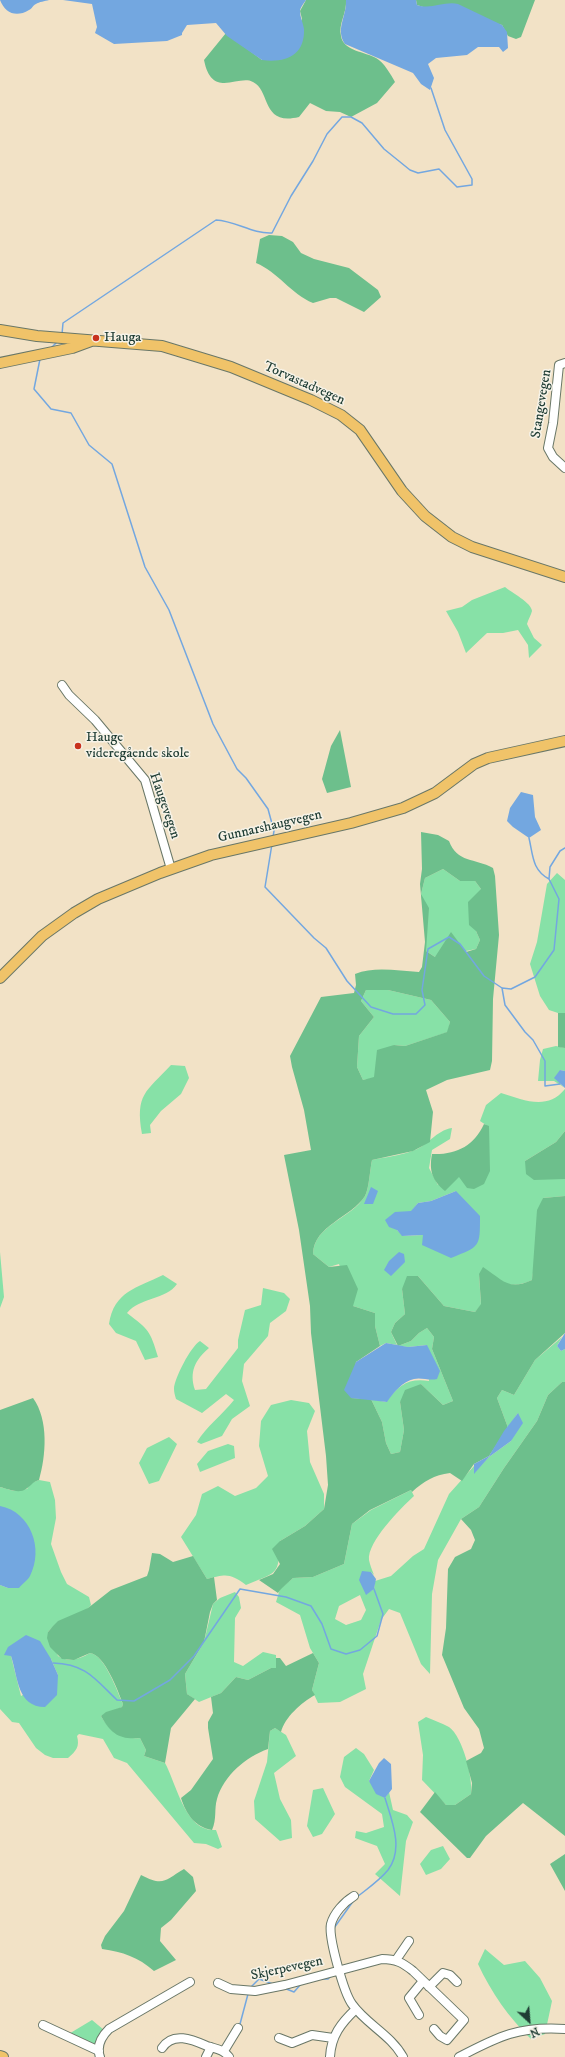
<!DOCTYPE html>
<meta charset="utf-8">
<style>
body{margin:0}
#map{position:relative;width:565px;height:2057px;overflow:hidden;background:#f2e2c6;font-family:"IM FELL DW Pica",serif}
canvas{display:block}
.north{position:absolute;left:509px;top:2001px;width:40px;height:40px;-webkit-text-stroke:3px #f7f3e8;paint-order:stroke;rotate:154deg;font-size:11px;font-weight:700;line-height:16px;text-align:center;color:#1f3d34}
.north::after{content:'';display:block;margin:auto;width:14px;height:18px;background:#1f3d34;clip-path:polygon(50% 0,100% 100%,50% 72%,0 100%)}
</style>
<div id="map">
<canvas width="565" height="2057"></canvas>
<div class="north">N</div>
</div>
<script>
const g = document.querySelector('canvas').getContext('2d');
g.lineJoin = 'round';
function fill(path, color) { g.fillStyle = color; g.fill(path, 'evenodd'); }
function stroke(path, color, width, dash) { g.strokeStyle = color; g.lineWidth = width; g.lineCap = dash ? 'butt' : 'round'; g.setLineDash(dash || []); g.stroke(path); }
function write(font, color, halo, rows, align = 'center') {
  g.font = font + ' "IM FELL DW Pica",serif'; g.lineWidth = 3; g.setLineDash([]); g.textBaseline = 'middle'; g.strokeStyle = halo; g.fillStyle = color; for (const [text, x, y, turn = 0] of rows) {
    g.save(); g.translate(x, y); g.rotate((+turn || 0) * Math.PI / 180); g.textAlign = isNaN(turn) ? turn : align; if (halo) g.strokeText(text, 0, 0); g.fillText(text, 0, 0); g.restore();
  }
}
const green = new Path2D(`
 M 505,587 C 511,592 532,603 532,611 C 531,615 528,620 527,624 L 534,638 L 542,645 L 529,658 L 528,645 L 518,630 L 503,633 L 487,633 L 466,653 L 458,632 L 446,611 L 462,607 L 472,600 Z
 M 443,869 L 460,881 L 475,881 L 481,889 L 476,931 L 480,940 L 476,949 L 435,957 L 426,951 L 426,928 L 421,894 L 425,878 Z
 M 557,873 L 565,880 L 565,1013 L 561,1014 L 549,1010 L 540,996 L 530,964 L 537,942 L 547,884 Z
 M 366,990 L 388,990 L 431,1000 L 450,1022 L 448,1032 L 405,1046 L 394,1045 L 374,1078 L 363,1080 L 357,1067 L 359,1036 L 374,1017 L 361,1001 Z
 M 556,1046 L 565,1048 L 565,1071 L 560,1070 L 560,1084 L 565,1088 L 554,1081 L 538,1081 L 540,1060 L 543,1049 Z
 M 171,1065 L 185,1066 L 189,1078 L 181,1094 L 161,1111 L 150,1125 L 151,1133 L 142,1134 C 135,1094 146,1092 171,1065 Z
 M 565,1089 L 565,1131 L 556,1142 L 525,1161 L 565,1179 L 565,1196 L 543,1198 L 532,1280 C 511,1290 500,1282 479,1274 L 481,1305 L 475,1312 L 444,1306 L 418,1276 L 402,1289 L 405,1314 L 395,1323 L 391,1332 L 397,1345 L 386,1343 L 380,1346 L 375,1326 L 375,1313 L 353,1306 L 339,1264 L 329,1267 L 313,1254 C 314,1225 351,1219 365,1196 C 369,1189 370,1169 372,1160 C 385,1157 399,1156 412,1151 C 427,1147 436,1130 452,1128 L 450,1139 L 432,1150 L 429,1168 L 438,1185 L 489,1127 L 480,1121 L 486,1105 L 501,1093 C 524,1100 547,1111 565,1089 ZM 456,1191 L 423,1235 L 403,1236 L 397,1230 L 395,1212 L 411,1212 L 418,1203 L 431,1201 Z
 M 0,1252 L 4,1297 L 0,1308 Z
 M 163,1275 L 177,1284 C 166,1300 140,1297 127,1313 C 149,1330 150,1330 158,1357 L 145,1360 L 136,1341 L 116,1333 L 109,1324 C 114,1291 137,1288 163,1275 Z
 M 263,1288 L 284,1293 L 290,1299 L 286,1311 L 270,1323 L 268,1336 L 244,1364 L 242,1381 L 250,1406 L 232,1419 L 222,1436 L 201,1444 L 197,1442 C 206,1427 222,1415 234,1400 L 226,1394 L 202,1413 L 176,1399 C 175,1396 174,1392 174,1389 C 174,1379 191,1346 200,1341 L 209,1348 C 195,1360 189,1372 195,1390 L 206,1389 L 238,1348 L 238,1340 L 245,1310 L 261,1305 Z
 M 427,1328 L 434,1337 L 432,1349 L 453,1401 L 443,1405 L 421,1384 L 400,1402 L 404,1430 L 400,1452 L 391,1454 L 386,1443 L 382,1422 L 371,1399 L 386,1402 C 399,1385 408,1378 429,1381 L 427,1345 L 408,1347 L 398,1346 L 411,1341 L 419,1333 Z
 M 562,1337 L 557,1346 L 561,1351 L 565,1349 L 565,1382 L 562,1382 L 548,1395 L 537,1421 L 504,1468 L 479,1507 L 461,1519 L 438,1560 L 432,1594 L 430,1674 L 421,1664 L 400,1613 L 389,1609 L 381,1620 L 363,1674 L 366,1689 L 340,1702 L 318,1703 L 312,1690 L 319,1663 L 310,1648 L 300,1615 L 276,1602 L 280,1589 L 293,1578 L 313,1577 L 344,1564 L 352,1524 L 371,1510 L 411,1490 L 414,1496 C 401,1508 367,1542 369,1560 C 370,1565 372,1570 374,1575 L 371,1572 L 366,1594 L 374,1589 L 375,1581 L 391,1576 L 413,1556 L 424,1549 L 449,1494 L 474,1466 L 474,1473 L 489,1457 L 511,1441 L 518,1413 L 507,1429 L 507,1425 L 497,1398 L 502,1390 L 514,1395 L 535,1360 ZM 360,1595 L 366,1610 L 361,1620 L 346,1625 L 335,1619 L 339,1606 Z
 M 291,1400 L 309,1403 L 315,1411 L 307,1431 L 310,1462 L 324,1494 L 324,1509 L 305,1526 L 280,1541 C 279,1576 277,1572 246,1585 C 230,1573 226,1574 207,1579 L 181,1537 L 196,1515 L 202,1494 L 218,1486 L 235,1496 L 256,1488 L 268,1476 L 259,1446 L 261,1421 L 271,1405 Z
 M 169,1437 L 177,1444 L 159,1481 L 149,1484 L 139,1463 L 147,1448 Z
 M 228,1444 L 234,1446 L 235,1458 L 200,1472 L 197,1464 L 208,1451 Z
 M 39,1480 L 50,1482 L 55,1500 L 56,1518 L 51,1544 L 61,1572 L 67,1584 L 89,1597 L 91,1605 C 80,1619 62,1614 48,1632 L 58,1656 C 68,1663 80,1659 90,1653 C 105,1655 117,1691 123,1704 L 122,1707 L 101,1716 C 109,1731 124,1740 140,1738 L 146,1750 L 144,1756 L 165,1763 C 175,1781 183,1820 204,1828 C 208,1830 213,1830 216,1830 L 222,1847 L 218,1849 L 206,1844 L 194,1843 L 127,1763 L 114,1758 L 103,1739 L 79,1734 L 77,1736 C 80,1747 76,1751 68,1758 L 53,1758 L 45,1755 L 36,1748 L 19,1723 L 12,1722 L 0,1709 L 0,1585 L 8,1588 L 0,1506 L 0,1487 L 14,1491 L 27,1489 L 31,1483 ZM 11,1656 L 51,1659 L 58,1675 L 21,1696 Z
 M 235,1592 L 239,1597 L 241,1608 L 235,1618 L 234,1662 L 243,1666 L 263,1652 L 276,1655 L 276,1668 L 271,1668 L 248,1680 L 236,1677 L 221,1693 L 199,1702 L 187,1694 L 185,1674 L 204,1642 L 213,1604 L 220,1598 Z
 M 426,1717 C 433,1720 442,1723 449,1727 C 463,1737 473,1778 471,1794 L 455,1805 L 446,1805 L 422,1780 L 423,1755 L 418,1722 Z
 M 275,1728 L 286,1735 L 296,1756 L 274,1773 L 280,1799 L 291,1820 L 292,1838 L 280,1841 L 255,1819 L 254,1801 L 267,1762 L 270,1731 Z
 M 356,1748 L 364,1754 L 374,1770 L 369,1781 L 385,1798 L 389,1792 L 393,1810 L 407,1815 L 413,1822 L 406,1841 L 400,1896 L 375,1874 L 385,1864 L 377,1846 L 355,1838 L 356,1831 L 366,1833 L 384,1827 L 382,1814 L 345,1787 L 340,1777 L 344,1757 Z
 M 323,1788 L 335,1814 L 322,1834 L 313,1837 L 307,1826 L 313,1790 Z
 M 443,1846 L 450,1859 L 441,1869 L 426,1875 L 420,1864 L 431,1850 Z
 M 485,1949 L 504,1965 L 525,1961 L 540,1978 L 552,2001 L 545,2034 L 531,2039 C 509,2018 491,1992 478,1964 Z
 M 92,2020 L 104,2030 L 96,2045 L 67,2035 Z`);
const forest = new Path2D(`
 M 306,0 L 346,0 C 347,13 338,24 341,36 C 343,51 366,52 376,58 C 384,62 391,75 395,82 L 377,103 L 351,117 L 340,112 L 326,111 L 310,103 L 299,117 C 261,126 271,91 253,82 C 238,74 212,100 204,60 L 226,33 L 262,60 L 283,59 L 302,19 L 300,11 Z
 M 416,0 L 535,0 L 521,37 L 516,39 L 508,36 L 502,25 L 423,7 L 417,5 Z
 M 269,235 L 282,236 L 293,242 L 301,253 L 314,259 L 349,268 L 378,290 L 381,297 L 364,312 L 336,298 L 330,298 L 313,303 C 291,294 278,272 256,263 L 260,239 Z
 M 340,730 L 351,787 L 327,793 L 322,779 L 331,746 Z
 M 421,832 L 438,835 L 449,841 C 457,863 475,858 493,868 L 495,876 L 499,935 L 493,999 L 492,1061 L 490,1070 L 447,1080 L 426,1090 L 433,1112 L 430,1142 L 413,1151 L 372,1160 C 370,1169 369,1189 365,1196 C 351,1218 314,1225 313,1254 L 329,1267 L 347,1265 L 358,1289 L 353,1306 L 375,1313 L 375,1326 L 380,1346 L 356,1362 L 351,1398 L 371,1399 L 382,1422 L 386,1443 L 391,1454 L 400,1452 L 404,1430 L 400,1402 L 405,1390 L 421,1384 L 443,1405 L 453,1401 L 432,1349 L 434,1337 L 427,1328 L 419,1333 L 411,1341 L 398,1346 L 391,1332 L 395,1323 L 405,1314 L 402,1289 L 407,1276 L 418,1276 L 444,1306 L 475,1312 L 481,1304 L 479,1274 L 483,1267 C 503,1280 508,1291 532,1280 L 537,1210 L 543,1198 L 565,1196 L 565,1333 L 535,1360 L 514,1395 L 502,1390 L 497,1398 L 507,1425 L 507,1429 L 489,1456 L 474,1464 L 462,1481 L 450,1473 C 434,1475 424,1481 412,1492 L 411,1490 L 370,1510 L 352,1524 L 344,1564 L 313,1577 L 293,1578 L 281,1589 L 278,1593 L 259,1580 L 273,1574 L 280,1564 L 272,1549 L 280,1541 L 305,1526 L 324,1509 L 328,1485 L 326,1456 L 311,1333 L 310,1306 L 299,1230 L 284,1155 L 311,1150 L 304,1110 L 292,1067 L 290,1056 L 321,997 L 354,993 L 356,985 L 355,974 C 375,966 398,971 419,972 L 422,967 L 425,942 L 420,884 L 422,869 ZM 443,869 L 460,881 L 475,881 L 481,889 L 468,902 L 469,925 L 476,931 L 480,940 L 476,949 L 466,952 L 451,932 L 435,957 L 426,951 L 429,908 L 421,894 L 425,878 ZM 366,990 L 388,990 L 431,1000 L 450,1022 L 447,1032 L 405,1046 L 394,1045 L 377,1050 L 374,1077 L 363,1080 L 357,1067 L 359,1036 L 374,1017 L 361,1001 Z
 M 558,1013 L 565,1013 L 565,1048 L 558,1047 Z
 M 484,1124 L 489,1126 L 490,1171 L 484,1184 L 474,1189 L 467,1188 L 459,1177 L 445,1191 C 432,1180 429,1171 432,1154 C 456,1155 474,1146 484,1124 Z
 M 565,1131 L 565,1179 L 534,1180 L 526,1174 L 525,1161 L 556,1142 Z
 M 562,1382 L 565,1382 L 565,1836 L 523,1803 L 486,1836 L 470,1858 L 467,1858 L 420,1812 L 435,1792 L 446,1805 L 455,1805 L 471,1794 L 472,1783 L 466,1761 L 481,1753 L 484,1748 L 479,1729 L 464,1708 L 442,1655 L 446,1628 L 448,1569 L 455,1557 L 471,1549 L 475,1540 L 471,1530 L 461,1519 L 479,1507 L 504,1468 L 537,1421 L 548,1395 Z
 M 33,1398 C 49,1420 46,1456 39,1480 C 31,1483 32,1485 26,1489 C 19,1494 8,1489 0,1487 L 0,1410 Z
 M 152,1553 L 160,1554 L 173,1562 L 193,1556 L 207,1579 L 214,1577 L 217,1600 L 213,1604 L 210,1612 L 204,1642 L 185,1674 L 187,1694 L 195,1699 L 171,1728 L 165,1763 L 144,1756 L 146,1750 L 140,1738 C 120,1740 111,1734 101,1716 L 106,1712 L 122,1707 L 123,1704 C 118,1691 105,1655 90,1653 L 74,1660 L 62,1659 L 50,1647 L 47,1638 L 48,1632 L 53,1626 L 58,1621 L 88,1608 L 111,1590 L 147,1576 L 149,1570 Z
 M 313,1653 L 319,1663 L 312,1690 L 315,1695 C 301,1703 285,1717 281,1732 L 275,1728 L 270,1731 L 268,1749 C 246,1757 224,1775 217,1799 C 214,1809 217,1819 212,1830 C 195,1827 186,1814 181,1798 L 191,1790 L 213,1759 L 208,1728 L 208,1722 L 213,1713 L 211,1697 L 221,1693 L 236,1677 L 248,1680 L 271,1668 L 276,1668 L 276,1658 L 280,1658 L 286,1666 Z
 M 565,1854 L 565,1891 L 550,1864 Z
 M 184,1869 L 193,1877 L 196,1891 L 171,1920 L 161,1928 L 160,1941 L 176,1960 L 154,1971 C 138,1957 123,1952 102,1949 L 101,1945 L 105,1936 L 124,1911 L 141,1875 C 164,1887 165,1880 184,1869 Z`);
const water = new Path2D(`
 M 0,0 L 49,0 C 45,1 39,2 36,4 C 33,5 32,9 29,10 C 16,18 5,13 0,0 Z
 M 63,0 L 306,0 C 304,3 300,8 300,11 C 300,17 303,23 304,29 C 305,56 285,63 262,60 L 227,36 L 216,23 L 187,25 L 182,33 L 182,35 L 167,41 L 114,44 L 95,33 L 97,27 L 92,4 Z
 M 346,0 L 416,0 L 417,5 C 431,10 444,1 458,4 L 502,25 L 507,32 L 508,48 L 503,52 L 499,47 L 478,47 L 467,55 L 436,58 L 428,64 L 434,78 L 430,90 L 421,84 L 413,73 L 345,44 C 335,29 347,16 346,0 Z
 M 521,792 L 533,795 L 535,817 L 541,830 L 529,838 L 513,827 L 507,821 L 510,808 Z
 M 560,1070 L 565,1071 L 565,1088 L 554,1078 Z
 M 371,1187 L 378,1191 L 373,1204 L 364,1204 Z
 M 456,1191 L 480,1216 C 480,1248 480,1246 451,1258 L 422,1245 L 423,1235 L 402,1236 L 397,1230 L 389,1227 L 385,1220 L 395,1212 L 411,1211 L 418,1203 L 431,1201 Z
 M 399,1252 L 404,1254 L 405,1262 L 391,1276 L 384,1270 L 389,1261 Z
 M 565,1333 L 565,1349 L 561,1351 L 557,1346 Z
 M 386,1343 L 408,1347 L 427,1345 L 440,1371 L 437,1379 C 429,1381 421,1377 414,1379 C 403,1381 393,1393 387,1402 L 351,1398 L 344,1390 L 356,1362 Z
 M 518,1413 L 523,1423 L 511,1441 L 489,1457 L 474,1474 L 474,1464 L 489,1456 L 504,1431 Z
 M 0,1506 C 31,1512 44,1549 30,1576 C 28,1580 22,1584 19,1588 L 8,1588 L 0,1585 Z
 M 362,1571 L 371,1572 L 376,1579 L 374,1589 L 366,1595 L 359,1580 Z
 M 26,1635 L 40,1641 L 51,1659 L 58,1675 L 57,1695 L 45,1707 C 17,1707 18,1677 11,1656 L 4,1655 L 8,1647 Z
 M 384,1758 L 391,1764 L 392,1789 L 385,1798 L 376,1794 L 369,1781 L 379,1763 Z`);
const stream = new Path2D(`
 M 62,334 L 63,323 L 216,220 C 236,221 252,234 272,233 L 291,196 L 313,161 L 327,134 L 342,117 L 351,117 L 362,123 L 384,149 L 410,170 L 418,173 L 439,169 L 457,187 L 472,185 L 472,179 L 445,130 L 431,88
 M 51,348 L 57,342
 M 40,359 L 34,389 L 51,409 L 71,413 L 89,445 L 112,464 L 145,567 L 169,610 L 213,724 L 237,769 L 246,778 L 268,809 L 274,831 L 273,837
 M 529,838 C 533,855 532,870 549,879
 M 272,844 L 265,887 L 314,938 L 326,948 L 347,981 L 371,1007 L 393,1014 L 416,1014 L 425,1005 L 422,990 L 428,949 L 449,937 L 460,944 L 484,976 L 502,988 L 511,989 L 535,977 L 554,950 L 559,899 L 549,879 L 550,867 L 560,851 L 565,848
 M 502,988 L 505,1005 L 525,1032 L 533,1040 L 545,1061 L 545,1086 L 560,1084
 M 53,1663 C 86,1664 95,1679 117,1700 L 134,1701 L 170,1680 L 194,1656 L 240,1589 L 286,1597 L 311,1606 L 322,1624 L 331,1649 L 346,1654 L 360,1650 L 377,1636 L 383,1614 L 374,1589
 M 357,1897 C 367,1889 380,1880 388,1870 C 404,1849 392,1821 385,1798
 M 334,1928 L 354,1900
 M 321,1979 L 328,1979 L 330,1977
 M 250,1988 L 259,1979 L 273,1984
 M 284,1988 L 294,1992 L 301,1984
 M 240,2024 L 248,1994`);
const minor = new Path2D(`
 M 565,363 L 559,365 L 553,423 L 548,448 L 553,457 L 565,468
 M 62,685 L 69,695 L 95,720 L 145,780 L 171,869
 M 354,1896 C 344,1902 334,1913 331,1924 C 328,1937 344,1993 352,2004 C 366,2024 391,2035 403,2057
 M 396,1960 L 409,1941
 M 218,1983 L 231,1989 L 255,1991 L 285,1985 L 382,1959 C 396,1959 403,1963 413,1971 L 464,2020 L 447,2040 L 440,2036 L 434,2029
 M 429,1987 L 443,1973 L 450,1975 L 457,1982
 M 419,2015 L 409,1998 L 423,1981
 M 43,2025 L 99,2051
 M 279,2038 L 292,2043 L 312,2035 L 333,2038
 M 162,2048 C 173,2031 193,2040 207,2046 C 216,2049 223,2049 229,2057
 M 224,2051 L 238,2028
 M 100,2057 C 96,2046 101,2037 109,2029 L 190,1982
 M 206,2057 L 211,2047
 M 330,2057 C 331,2036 341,2023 356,2009
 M 459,2057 C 499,2036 519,2026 565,2029`);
const major = new Path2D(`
 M 0,330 L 37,336 L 162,346 L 231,367 L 311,400 L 341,415 L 360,430 L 402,491 L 425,516 L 452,537 L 472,547 L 565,577
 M 0,363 L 72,348 L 91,341
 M 0,978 L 42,936 L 74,913 L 98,899 L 160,873 L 211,855 L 351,823 L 403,808 L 435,793 L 474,764 L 488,758 L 565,741
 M 0,2056 L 3,2057`);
const markers = [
 [96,338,4,"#c8321e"],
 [78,746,4,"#c8321e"]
];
const poiNames = [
 ["Hauga",104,338],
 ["Hauge",86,738],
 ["videregående skole",86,754]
];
const streetNames = [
 ["Torvastadvegen",304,384,24],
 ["Stangevegen",542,404,-81],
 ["Haugevegen",164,806,71],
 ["Gunnarshaugvegen",270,827,-13],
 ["Skjerpevegen",287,1969,-12]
];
fill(green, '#87e1a7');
fill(forest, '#6dbf8c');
fill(water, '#73a7e0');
stroke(stream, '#73a7e0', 1.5);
stroke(minor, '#697767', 10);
stroke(major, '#697767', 12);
stroke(minor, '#fff', 8);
stroke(major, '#f0c369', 10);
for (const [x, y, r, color] of markers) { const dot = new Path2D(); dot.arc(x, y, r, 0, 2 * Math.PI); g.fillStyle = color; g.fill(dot); stroke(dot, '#f7f3e8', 1.5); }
write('14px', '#1f3d34', '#f7f3e8', poiNames, 'left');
write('14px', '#1f3d34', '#f7f3e8', streetNames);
</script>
